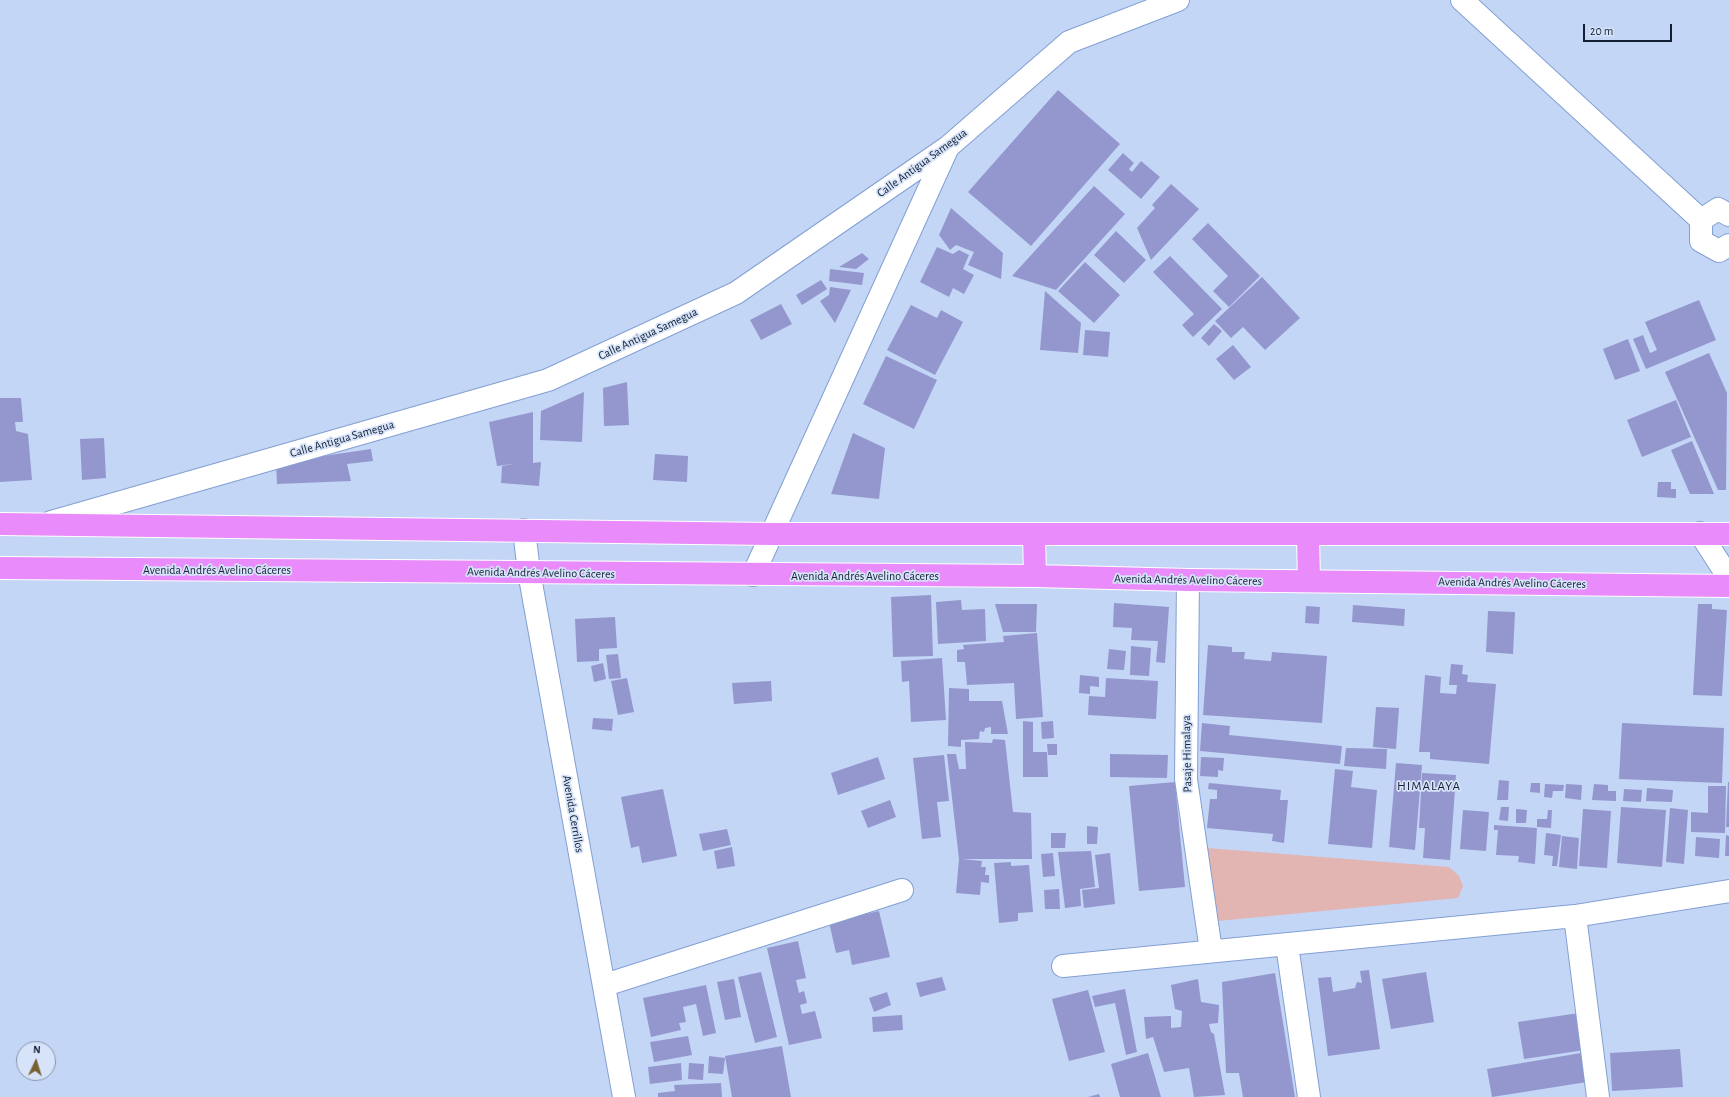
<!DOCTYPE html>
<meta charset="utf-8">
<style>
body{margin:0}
#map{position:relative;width:1729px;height:1097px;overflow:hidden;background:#c3d6f6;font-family:"Alegreya Sans",sans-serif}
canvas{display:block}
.north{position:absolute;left:16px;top:1041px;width:40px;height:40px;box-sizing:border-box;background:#d6e3f9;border:1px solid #8895aa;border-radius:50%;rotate:4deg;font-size:11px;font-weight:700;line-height:16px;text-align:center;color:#141f33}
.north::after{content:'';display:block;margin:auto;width:14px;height:18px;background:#796031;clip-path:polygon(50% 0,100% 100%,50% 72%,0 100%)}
.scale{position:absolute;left:1583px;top:24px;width:89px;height:18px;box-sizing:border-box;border:2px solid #141f33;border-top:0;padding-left:5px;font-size:12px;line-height:14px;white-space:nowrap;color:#141f33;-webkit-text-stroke:3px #d6e3f9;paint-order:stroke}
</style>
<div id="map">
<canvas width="1729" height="1097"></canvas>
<div class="north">N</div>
<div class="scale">20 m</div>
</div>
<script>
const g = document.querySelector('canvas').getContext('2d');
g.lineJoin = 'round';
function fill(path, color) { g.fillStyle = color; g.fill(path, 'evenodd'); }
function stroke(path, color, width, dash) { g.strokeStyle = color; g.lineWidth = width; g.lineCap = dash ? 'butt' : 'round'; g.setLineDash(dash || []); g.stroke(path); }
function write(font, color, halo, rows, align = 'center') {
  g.font = font + ' "Alegreya Sans",sans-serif'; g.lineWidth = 3.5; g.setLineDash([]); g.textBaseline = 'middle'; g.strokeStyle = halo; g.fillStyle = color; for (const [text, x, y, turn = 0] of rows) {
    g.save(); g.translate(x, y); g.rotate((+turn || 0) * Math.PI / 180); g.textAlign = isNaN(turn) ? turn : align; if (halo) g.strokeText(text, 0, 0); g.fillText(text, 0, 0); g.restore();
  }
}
const green = new Path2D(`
 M 1207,848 L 1449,867 L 1459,876 L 1463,886 L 1458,898 L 1218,921 Z`);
const building = new Path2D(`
 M 1058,90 L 1120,144 L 1031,246 L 968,192 Z
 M 1123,153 L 1134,163 L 1129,169 L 1132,172 L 1141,161 L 1160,177 L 1141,199 L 1108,170 Z
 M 1171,184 L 1199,209 L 1151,260 L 1137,228 L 1155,208 L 1152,205 Z
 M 1094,186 L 1125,214 L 1056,290 L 1012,276 Z
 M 951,208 L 1003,253 L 1001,279 L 968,265 L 974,252 L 956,245 L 950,250 L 939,235 Z
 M 1208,223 L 1260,276 L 1229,307 L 1213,291 L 1228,276 L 1192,239 Z
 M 1116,231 L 1146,260 L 1124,283 L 1094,255 Z
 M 937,247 L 953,254 L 959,250 L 969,255 L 963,269 L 974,275 L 964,294 L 953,288 L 949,297 L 920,282 Z
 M 862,253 L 869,259 L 856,269 L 839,267 Z
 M 1170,256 L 1222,309 L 1193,337 L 1182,325 L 1194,314 L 1153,272 Z
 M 1085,262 L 1120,295 L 1094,323 L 1058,291 Z
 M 830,269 L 864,273 L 862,285 L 829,281 Z
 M 1262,277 L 1300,318 L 1265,350 L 1243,327 L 1231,338 L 1215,321 Z
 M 821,280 L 827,289 L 802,305 L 796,295 Z
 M 830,287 L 851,290 L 835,323 L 820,301 L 829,295 Z
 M 1045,291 L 1081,323 L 1078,353 L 1040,350 Z
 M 1699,300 L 1716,340 L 1646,369 L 1633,339 L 1643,335 L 1650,353 L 1657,350 L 1645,322 Z
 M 781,304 L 792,324 L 761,340 L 750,320 Z
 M 911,305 L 937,318 L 941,310 L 963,322 L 935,375 L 887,350 Z
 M 1214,324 L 1222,331 L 1209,346 L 1201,338 Z
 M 1085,330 L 1110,332 L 1108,357 L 1083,355 Z
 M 1628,339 L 1640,371 L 1615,380 L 1603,349 Z
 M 1233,345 L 1251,367 L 1234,380 L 1216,359 Z
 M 1709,353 L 1727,393 L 1726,490 L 1718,490 L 1665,372 Z
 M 886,356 L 937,380 L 914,429 L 863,404 Z
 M 627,382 L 629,425 L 604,426 L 603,388 Z
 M 584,392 L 582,442 L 540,440 L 541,411 Z
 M 0,398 L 21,398 L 23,422 L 15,422 L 16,431 L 28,434 L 32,480 L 0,482 Z
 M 1676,400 L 1691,437 L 1642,457 L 1627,420 Z
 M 533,412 L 533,463 L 541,462 L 539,486 L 501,483 L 502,466 L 513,464 L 497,466 L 489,422 Z
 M 853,433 L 885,448 L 879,499 L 831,494 Z
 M 104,438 L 106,478 L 82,480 L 80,439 Z
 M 1692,441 L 1714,494 L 1690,494 L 1671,450 Z
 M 371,449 L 373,461 L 347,464 L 351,481 L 277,484 L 276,463 Z
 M 655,454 L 688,456 L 687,482 L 653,480 Z
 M 1658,482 L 1671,482 L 1671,489 L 1676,489 L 1676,498 L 1657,497 Z
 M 931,595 L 933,656 L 893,657 L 891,597 Z
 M 961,600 L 962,610 L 985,609 L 986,641 L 938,644 L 936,602 Z
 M 1114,603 L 1169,607 L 1165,663 L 1156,662 L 1158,641 L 1131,640 L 1132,628 L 1113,627 Z
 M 995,604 L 1037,604 L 1036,632 L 1003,632 Z
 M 1698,604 L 1712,604 L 1712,609 L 1727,610 L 1722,696 L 1693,695 Z
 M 1353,605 L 1405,609 L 1404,626 L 1352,622 Z
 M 1306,606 L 1320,607 L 1319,624 L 1305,623 Z
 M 1488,611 L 1515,612 L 1513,654 L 1486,652 Z
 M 615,617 L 617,648 L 599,649 L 599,661 L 577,662 L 575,619 Z
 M 1037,633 L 1043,717 L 1016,719 L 1014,683 L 967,685 L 965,662 L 957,662 L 957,650 L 964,649 L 963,645 L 1004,642 L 1003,636 Z
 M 1208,645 L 1232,647 L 1232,652 L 1245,652 L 1244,659 L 1271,661 L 1272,652 L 1327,656 L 1322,723 L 1203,715 Z
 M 1131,646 L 1151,648 L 1149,676 L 1130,675 Z
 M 1109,649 L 1126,651 L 1124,670 L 1107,669 Z
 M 618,654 L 621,678 L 609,679 L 606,655 Z
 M 942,658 L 946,720 L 911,722 L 909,681 L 902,682 L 901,661 Z
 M 603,663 L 606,679 L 594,682 L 591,666 Z
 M 1451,664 L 1463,665 L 1462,674 L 1468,675 L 1467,682 L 1496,684 L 1489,764 L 1430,759 L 1430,752 L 1419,752 L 1425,675 L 1441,677 L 1440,693 L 1456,694 L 1457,685 L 1449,685 Z
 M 1080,675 L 1099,677 L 1099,687 L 1090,686 L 1090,694 L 1079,693 Z
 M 627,678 L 634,712 L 618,715 L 611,681 Z
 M 1106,678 L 1158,681 L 1156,719 L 1088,715 L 1089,696 L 1105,697 Z
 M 771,681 L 772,701 L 734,704 L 732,683 Z
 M 949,688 L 969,689 L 969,701 L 1002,701 L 1008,734 L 991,734 L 991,727 L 985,728 L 984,732 L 980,731 L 979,739 L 961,740 L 961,747 L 948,746 Z
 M 1376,707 L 1399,708 L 1396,749 L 1373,747 Z
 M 593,718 L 613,719 L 612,731 L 592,729 Z
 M 1023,721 L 1033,722 L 1033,752 L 1047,752 L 1048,777 L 1023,777 Z
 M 1053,721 L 1054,738 L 1042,739 L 1041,722 Z
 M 1202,723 L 1230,726 L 1229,735 L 1342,746 L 1340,764 L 1200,751 Z
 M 1622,723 L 1724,728 L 1722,783 L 1619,779 Z
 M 993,739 L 1005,740 L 1013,812 L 1031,813 L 1032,859 L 962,859 L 982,861 L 981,867 L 986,867 L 985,875 L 989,875 L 989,883 L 981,882 L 980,895 L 956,893 L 959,859 L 947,754 L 956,754 L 959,769 L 966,769 L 965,742 L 992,743 Z
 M 1047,744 L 1057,744 L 1057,755 L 1048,755 Z
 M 1346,748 L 1387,749 L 1386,769 L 1344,766 Z
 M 1110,754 L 1168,755 L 1167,778 L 1110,777 Z
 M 944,755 L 949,801 L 937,802 L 941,837 L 922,839 L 913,758 Z
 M 878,757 L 885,779 L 838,795 L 831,773 Z
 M 1201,757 L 1224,758 L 1223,771 L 1218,770 L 1218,777 L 1200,776 Z
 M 1396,763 L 1422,765 L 1415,850 L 1389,847 Z
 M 1335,769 L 1353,771 L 1351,787 L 1377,790 L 1372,848 L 1328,844 Z
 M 1422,773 L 1456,775 L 1450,860 L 1423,858 L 1425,828 L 1419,828 Z
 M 1499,780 L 1509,781 L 1508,800 L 1497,800 Z
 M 1175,782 L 1185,887 L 1139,891 L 1129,786 Z
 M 1728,782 L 1729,782 L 1729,827 L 1726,827 Z
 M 1209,783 L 1281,790 L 1280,800 L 1288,800 L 1284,843 L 1272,841 L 1273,834 L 1207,828 L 1210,799 L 1217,799 L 1217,790 L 1208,789 Z
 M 1531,783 L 1540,783 L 1540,793 L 1530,792 Z
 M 1545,784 L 1564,785 L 1563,791 L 1553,791 L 1552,798 L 1544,797 Z
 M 1566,784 L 1582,785 L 1581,800 L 1565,798 Z
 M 1594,784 L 1608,785 L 1608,791 L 1616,791 L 1616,801 L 1592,800 Z
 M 1708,786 L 1726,786 L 1725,833 L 1691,832 L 1691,812 L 1708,813 Z
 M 1647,788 L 1673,790 L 1672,802 L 1646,801 Z
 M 663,789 L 677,856 L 642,863 L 639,846 L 631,848 L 621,797 Z
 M 1624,789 L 1642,790 L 1641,802 L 1623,801 Z
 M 890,800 L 896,817 L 868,828 L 861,811 Z
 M 1501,807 L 1509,807 L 1508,821 L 1499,820 Z
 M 1621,807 L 1666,810 L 1662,867 L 1617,863 Z
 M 1670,808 L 1688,810 L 1684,864 L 1666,862 Z
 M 1516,809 L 1527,810 L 1526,823 L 1516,823 Z
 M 1583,809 L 1611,811 L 1607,868 L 1579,866 Z
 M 1463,810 L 1489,812 L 1486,851 L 1460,849 Z
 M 1548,810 L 1552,810 L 1551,828 L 1537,827 L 1537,819 L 1547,819 Z
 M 1494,825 L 1537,828 L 1535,864 L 1518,862 L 1519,856 L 1496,855 L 1498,830 L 1494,830 Z
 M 1087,826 L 1098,827 L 1097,844 L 1087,844 Z
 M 727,829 L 731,845 L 703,851 L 699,834 Z
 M 1051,833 L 1066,833 L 1065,848 L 1051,848 Z
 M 1546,833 L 1561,835 L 1557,866 L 1552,866 L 1553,856 L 1544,855 Z
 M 1726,835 L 1729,836 L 1729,856 L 1725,856 Z
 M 1562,836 L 1579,838 L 1577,869 L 1559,867 Z
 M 1696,837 L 1720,839 L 1719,858 L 1695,856 Z
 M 732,847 L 735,866 L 717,869 L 714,851 Z
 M 1091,851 L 1095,887 L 1080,889 L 1081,906 L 1065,908 L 1058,852 Z
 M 1053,853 L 1055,876 L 1043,877 L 1041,854 Z
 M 1110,853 L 1115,904 L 1084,908 L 1082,890 L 1099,888 L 1095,855 Z
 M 1011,862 L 1011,866 L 1029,865 L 1033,912 L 1018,913 L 1018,921 L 999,923 L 994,863 Z
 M 1059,889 L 1060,909 L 1045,909 L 1044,890 Z
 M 879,911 L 890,957 L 852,965 L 849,950 L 836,953 L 829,922 Z
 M 798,941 L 806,978 L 796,980 L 799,993 L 804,991 L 807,1003 L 800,1005 L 802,1014 L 815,1011 L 822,1038 L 789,1045 L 767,948 Z
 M 1369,970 L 1380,1049 L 1328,1056 L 1318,978 L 1331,977 L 1333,992 L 1355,988 L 1357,982 L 1362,983 L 1360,971 Z
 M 761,972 L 777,1037 L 755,1043 L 738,977 Z
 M 1426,972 L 1434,1022 L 1391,1029 L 1382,979 Z
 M 1275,973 L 1295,1097 L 1243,1097 L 1239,1073 L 1226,1073 L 1222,982 Z
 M 942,977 L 946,990 L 920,997 L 916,983 Z
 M 734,979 L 741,1017 L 725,1020 L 717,982 Z
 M 1198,979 L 1201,1002 L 1219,1005 L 1218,1023 L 1209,1024 L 1211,1032 L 1214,1034 L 1225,1095 L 1194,1097 L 1189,1068 L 1164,1072 L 1153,1037 L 1146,1039 L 1144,1017 L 1171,1016 L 1171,1028 L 1181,1027 L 1182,1011 L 1175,1009 L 1171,985 Z
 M 706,985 L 716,1033 L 703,1036 L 696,1004 L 683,1007 L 686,1022 L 679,1023 L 681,1030 L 651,1037 L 643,998 Z
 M 1125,989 L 1137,1052 L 1126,1055 L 1115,1003 L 1095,1007 L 1092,996 Z
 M 1088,990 L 1105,1052 L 1069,1061 L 1052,999 Z
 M 887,992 L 891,1005 L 874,1012 L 869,998 Z
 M 1579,1013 L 1585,1050 L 1524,1059 L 1518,1022 Z
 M 902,1015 L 903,1030 L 873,1032 L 872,1017 Z
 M 688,1036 L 692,1055 L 654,1062 L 650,1042 Z
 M 782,1046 L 791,1097 L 732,1097 L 725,1056 Z
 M 1680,1049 L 1683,1087 L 1612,1091 L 1610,1053 Z
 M 1148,1053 L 1161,1097 L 1120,1097 L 1111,1064 Z
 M 1581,1053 L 1587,1082 L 1492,1097 L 1487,1069 Z
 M 709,1056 L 725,1058 L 723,1074 L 708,1073 Z
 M 681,1063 L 682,1080 L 650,1084 L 648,1067 Z
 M 689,1063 L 704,1064 L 703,1080 L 688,1079 Z
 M 721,1083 L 722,1097 L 658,1097 L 658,1093 L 675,1091 L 674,1085 Z
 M 1099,1094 L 1100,1097 L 1088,1097 Z`);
const minor = new Path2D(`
 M 1462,0 L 1701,220
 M 1729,215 L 1718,209 L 1701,220 L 1701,241 L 1719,251 L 1729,245
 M 51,522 L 548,380 L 736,293 L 948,147 L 1069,42 L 1178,0
 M 524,530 L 529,572 L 624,1097
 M 1700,533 L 1729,578
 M 753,575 L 948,147
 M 1188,580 L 1186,779 L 1211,951
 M 1575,916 L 1598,1097
 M 1287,945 L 1309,1097
 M 1063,966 L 1575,916 L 1729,891
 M 605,985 L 902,890`);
const highway = new Path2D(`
 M 0,524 L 771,534 L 1729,534
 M 1034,534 L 1035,576
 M 1308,535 L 1309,581
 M 0,568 L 1035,576 L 1188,580 L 1729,586`);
const streetNames = [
 ["Calle Antigua Samegua",922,163,-36],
 ["Calle Antigua Samegua",648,334,-25],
 ["Calle Antigua Samegua",342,439,-16],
 ["Avenida Andrés Avelino Cáceres",217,570],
 ["Avenida Andrés Avelino Cáceres",541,573,1],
 ["Avenida Andrés Avelino Cáceres",865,576],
 ["Avenida Andrés Avelino Cáceres",1188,580,1],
 ["Avenida Andrés Avelino Cáceres",1512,583,1],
 ["Pasaje Himalaya",1187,754,-91],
 ["Avenida Cerrillos",573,814,80]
];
const neighbourhoodNames = [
 ["HIMALAYA",1429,786]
];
fill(green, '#e2b4b2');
fill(building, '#9497ce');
stroke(minor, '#83a0d3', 24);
stroke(highway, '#fff', 24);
stroke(minor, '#fff', 22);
stroke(highway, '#e98bfa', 22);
write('12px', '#141f33', '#d6e3f9', streetNames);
g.letterSpacing = '1px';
write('13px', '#141f33', '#d6e3f9', neighbourhoodNames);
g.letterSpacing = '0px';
</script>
